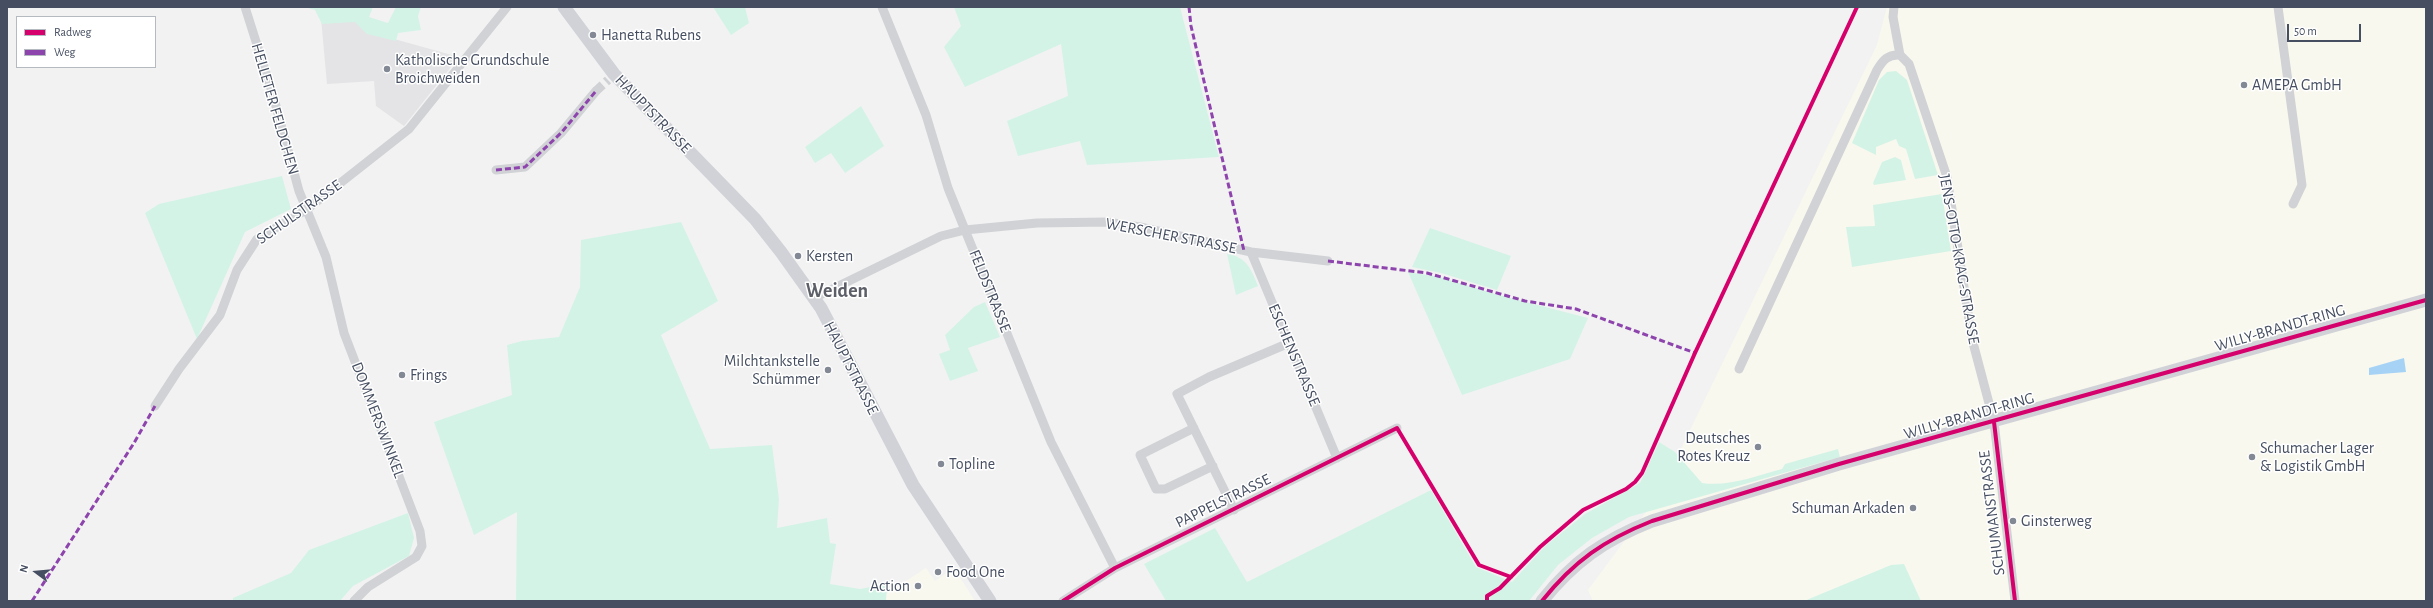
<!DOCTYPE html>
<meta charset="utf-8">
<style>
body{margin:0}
#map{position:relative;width:2433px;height:608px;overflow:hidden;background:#f2f2f2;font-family:"Alegreya Sans",sans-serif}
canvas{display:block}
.frame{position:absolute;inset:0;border:8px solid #464f61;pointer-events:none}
.legend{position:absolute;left:16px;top:16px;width:140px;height:52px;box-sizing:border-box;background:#fff;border:1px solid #b5b9c0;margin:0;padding:5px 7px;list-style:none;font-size:12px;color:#464f61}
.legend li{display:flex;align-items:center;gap:8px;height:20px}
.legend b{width:20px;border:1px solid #b5b9c0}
.north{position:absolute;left:16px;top:552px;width:40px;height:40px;-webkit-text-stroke:3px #fff;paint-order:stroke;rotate:286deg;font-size:11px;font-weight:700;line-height:16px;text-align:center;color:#464f61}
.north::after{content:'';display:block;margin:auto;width:14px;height:18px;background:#464f61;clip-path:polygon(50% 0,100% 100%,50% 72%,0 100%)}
.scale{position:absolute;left:2287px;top:24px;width:74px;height:18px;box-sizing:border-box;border:2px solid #464f61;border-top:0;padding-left:5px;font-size:12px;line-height:14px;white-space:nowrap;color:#464f61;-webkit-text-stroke:3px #fff;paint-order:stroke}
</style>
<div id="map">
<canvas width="2433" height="608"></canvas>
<div class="frame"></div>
<ul class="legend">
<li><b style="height:5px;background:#d6006c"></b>Radweg</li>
<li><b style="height:5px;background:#8e44ad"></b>Weg</li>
</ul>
<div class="north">N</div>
<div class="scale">50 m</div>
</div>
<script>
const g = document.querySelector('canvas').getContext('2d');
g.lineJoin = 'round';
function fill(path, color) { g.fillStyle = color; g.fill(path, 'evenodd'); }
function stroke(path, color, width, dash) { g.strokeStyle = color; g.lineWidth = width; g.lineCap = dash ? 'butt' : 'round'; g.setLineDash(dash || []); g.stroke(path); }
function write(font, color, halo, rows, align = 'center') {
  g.font = font + ' "Alegreya Sans",sans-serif'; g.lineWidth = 3; g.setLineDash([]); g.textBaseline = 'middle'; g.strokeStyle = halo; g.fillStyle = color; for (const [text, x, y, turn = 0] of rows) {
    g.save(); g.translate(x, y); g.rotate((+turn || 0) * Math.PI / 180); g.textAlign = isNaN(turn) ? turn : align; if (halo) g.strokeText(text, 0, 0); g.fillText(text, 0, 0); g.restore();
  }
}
const commercial = new Path2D(`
 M 1887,7 L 2426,7 L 2426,601 L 1593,601 L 1588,590 L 1658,496 L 1877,45 Z
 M 926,568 L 935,581 L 954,568 L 975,601 L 886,601 L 886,594 Z`);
const education = new Path2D(`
 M 320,7 L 368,7 L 369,32 L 459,57 L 404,126 L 376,106 L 374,81 L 327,84 Z`);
const green = new Path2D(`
 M 304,7 L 373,7 L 369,17 L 388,23 L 396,7 L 421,7 L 418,16 L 421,30 L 398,33 L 396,41 L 367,34 L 355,22 L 322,24 L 315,10 Z
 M 713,7 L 745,7 L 749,23 L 731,35 Z
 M 954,7 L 1180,7 L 1219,157 L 1087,165 L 1080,141 L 1018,156 L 1007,121 L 1068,96 L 1061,44 L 965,87 L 944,47 L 961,26 Z
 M 1896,71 L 1907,80 L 1938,175 L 1915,179 L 1906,149 L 1899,146 L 1896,139 L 1876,147 L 1876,155 L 1852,143 L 1879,80 L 1887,72 Z
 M 861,106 L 884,146 L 845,173 L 831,153 L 815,163 L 805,147 Z
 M 1895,157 L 1901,160 L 1906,180 L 1874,185 L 1873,183 L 1882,162 Z
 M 282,176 L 291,209 L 245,232 L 197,339 L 145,213 L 159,204 Z
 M 1942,194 L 1951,251 L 1852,267 L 1846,227 L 1875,226 L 1873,205 Z
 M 681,222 L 718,301 L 661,335 L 710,449 L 772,445 L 779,499 L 777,528 L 827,518 L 830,543 L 836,544 L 830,584 L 860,589 L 887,584 L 886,601 L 516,601 L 517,512 L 474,535 L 434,422 L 512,395 L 507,345 L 522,341 L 559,337 L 580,287 L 581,240 Z
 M 1430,228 L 1511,256 L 1497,290 L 1441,273 L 1412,267 Z
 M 1227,254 C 1247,257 1251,269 1258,286 L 1236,295 Z
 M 1408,272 L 1440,277 L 1495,294 L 1588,318 L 1570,359 L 1462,395 Z
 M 985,302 L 1000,337 L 968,348 L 978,371 L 950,381 L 939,354 L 950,350 L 945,335 L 974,307 Z
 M 1659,442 L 1675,452 L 1702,483 C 1728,487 1756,476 1782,469 L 1785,464 L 1838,449 L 1840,457 L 1629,517 L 1592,538 L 1558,565 L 1529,601 L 1166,601 L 1144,564 L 1215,528 L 1247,582 L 1431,490 L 1476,567 L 1512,582 L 1545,546 L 1585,514 L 1640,483 Z
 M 408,513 L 414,538 L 409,556 L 353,586 L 340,601 L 233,601 L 233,598 L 291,573 L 309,550 Z
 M 1904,564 L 1921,601 L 1804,601 L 1891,565 Z`);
const water = new Path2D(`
 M 2404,358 L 2406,372 L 2369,375 L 2369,368 Z`);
const streetTunnel = new Path2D(`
 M 596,91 L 608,80`);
const street = new Path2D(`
 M 245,7 L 273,95 L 299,191 L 326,257 L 344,333 L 420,531 L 422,546 L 416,557 L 368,587 L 354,601
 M 882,7 L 926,115 L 948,188 L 1051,442 L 1115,568
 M 2278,7 L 2302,185 L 2293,204
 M 1900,55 L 1909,64 L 1947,177 L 1972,339 L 1994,422 L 2015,601
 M 496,170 L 525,167 L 561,133 L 596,91
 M 1251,252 L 1337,458
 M 814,298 L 941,236 L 965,230 L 1037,223 L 1107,222 L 1140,227 L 1251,252 L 1328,261
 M 1739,369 L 1877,70 C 1883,60 1888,54 1900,55 L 1893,17 L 1894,7
 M 155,406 L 179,369 L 220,315 L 237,270 L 257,239 L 306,210 L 409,129 L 507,7
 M 1194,428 L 1140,455 L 1156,489 L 1165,489 L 1213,466
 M 1234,510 L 1177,394 L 1209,377 L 1289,343
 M 1063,601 L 1115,568 L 1397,428`);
const secondary = new Path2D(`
 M 564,7 L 614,74 L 755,219 L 781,252 L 821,308 L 913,485 L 990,601
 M 1542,601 C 1574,561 1604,540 1652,521 L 1839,464 L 2426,300`);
const quiet = new Path2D(`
 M 1189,7 L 1191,26 L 1244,251
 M 496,170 L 525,167 L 561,133 L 596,91
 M 1328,261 L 1427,273 L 1525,301 L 1576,309 L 1695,353
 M 32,601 L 134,443 L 155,406`);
const cycleway = new Path2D(`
 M 1994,422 L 2015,601
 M 1063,601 L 1115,568 L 1397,428 L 1479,565 L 1511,577
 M 1487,601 L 1487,596 L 1500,588 L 1540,547 L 1583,510 L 1626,489 L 1635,482 L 1642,473 L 1695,353 L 1857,7
 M 1542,601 C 1574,561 1604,540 1652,521 L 1839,464 L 2426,300`);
const markers = [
 [593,35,4,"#828894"],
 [387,69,4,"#828894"],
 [2244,85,4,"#828894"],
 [798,256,4,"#828894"],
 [828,370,4,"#828894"],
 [402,375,4,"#828894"],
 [1758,447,4,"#828894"],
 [2252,457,4,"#828894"],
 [941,464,4,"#828894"],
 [1913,508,4,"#828894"],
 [2013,521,4,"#828894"],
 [938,572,4,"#828894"],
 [918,586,4,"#828894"]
];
const poiNames = [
 ["Hanetta Rubens",601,35],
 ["Katholische Grundschule",395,60],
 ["Broichweiden",395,78],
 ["AMEPA GmbH",2252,85],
 ["Kersten",806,256],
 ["Milchtankstelle",820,361,"right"],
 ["Schümmer",820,379,"right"],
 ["Frings",410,375],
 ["Deutsches",1750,438,"right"],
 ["Rotes Kreuz",1750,456,"right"],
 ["Schumacher Lager",2260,448],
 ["& Logistik GmbH",2260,466],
 ["Topline",949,464],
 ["Schuman Arkaden",1905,508,"right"],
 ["Ginsterweg",2021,521],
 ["Food One",946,572],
 ["Action",910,586,"right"]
];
const streetNames = [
 ["HELLETER FELDCHEN",275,109,74],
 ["HAUPTSTRASSE",653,114,46],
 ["SCHULSTRASSE",299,212,-35],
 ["WERSCHER STRASSE",1171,236,11],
 ["JENS-OTTO-KRAG-STRASSE",1959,259,80],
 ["FELDSTRASSE",990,291,68],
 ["WILLY-BRANDT-RING",2280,328,-16],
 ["ESCHENSTRASSE",1294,355,67],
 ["HAUPTSTRASSE",851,368,63],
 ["WILLY-BRANDT-RING",1969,416,-16],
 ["DOMMERSWINKEL",378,420,69],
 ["PAPPELSTRASSE",1223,501,-26],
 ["SCHUMANSTRASSE",1992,513,-97]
];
const districtNames = [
 ["Weiden",837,291]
];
fill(commercial, '#f9f8ee');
fill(education, '#e4e3e5');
fill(green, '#d4f3e7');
fill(water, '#a6d3f5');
stroke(streetTunnel, '#d0d1d5', 9, [9, 4.5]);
stroke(street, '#d0d2d5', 9);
stroke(secondary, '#d0d2d7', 13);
stroke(quiet, '#8e44ad', 3, [6, 3]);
stroke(cycleway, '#d6006c', 4);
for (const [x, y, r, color] of markers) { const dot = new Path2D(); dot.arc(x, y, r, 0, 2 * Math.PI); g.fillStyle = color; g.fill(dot); stroke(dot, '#fff', 1.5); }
write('16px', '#464f61', '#fff', poiNames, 'left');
write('16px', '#464f61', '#fff', streetNames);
write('bold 20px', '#5c5f67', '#fff', districtNames);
</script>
